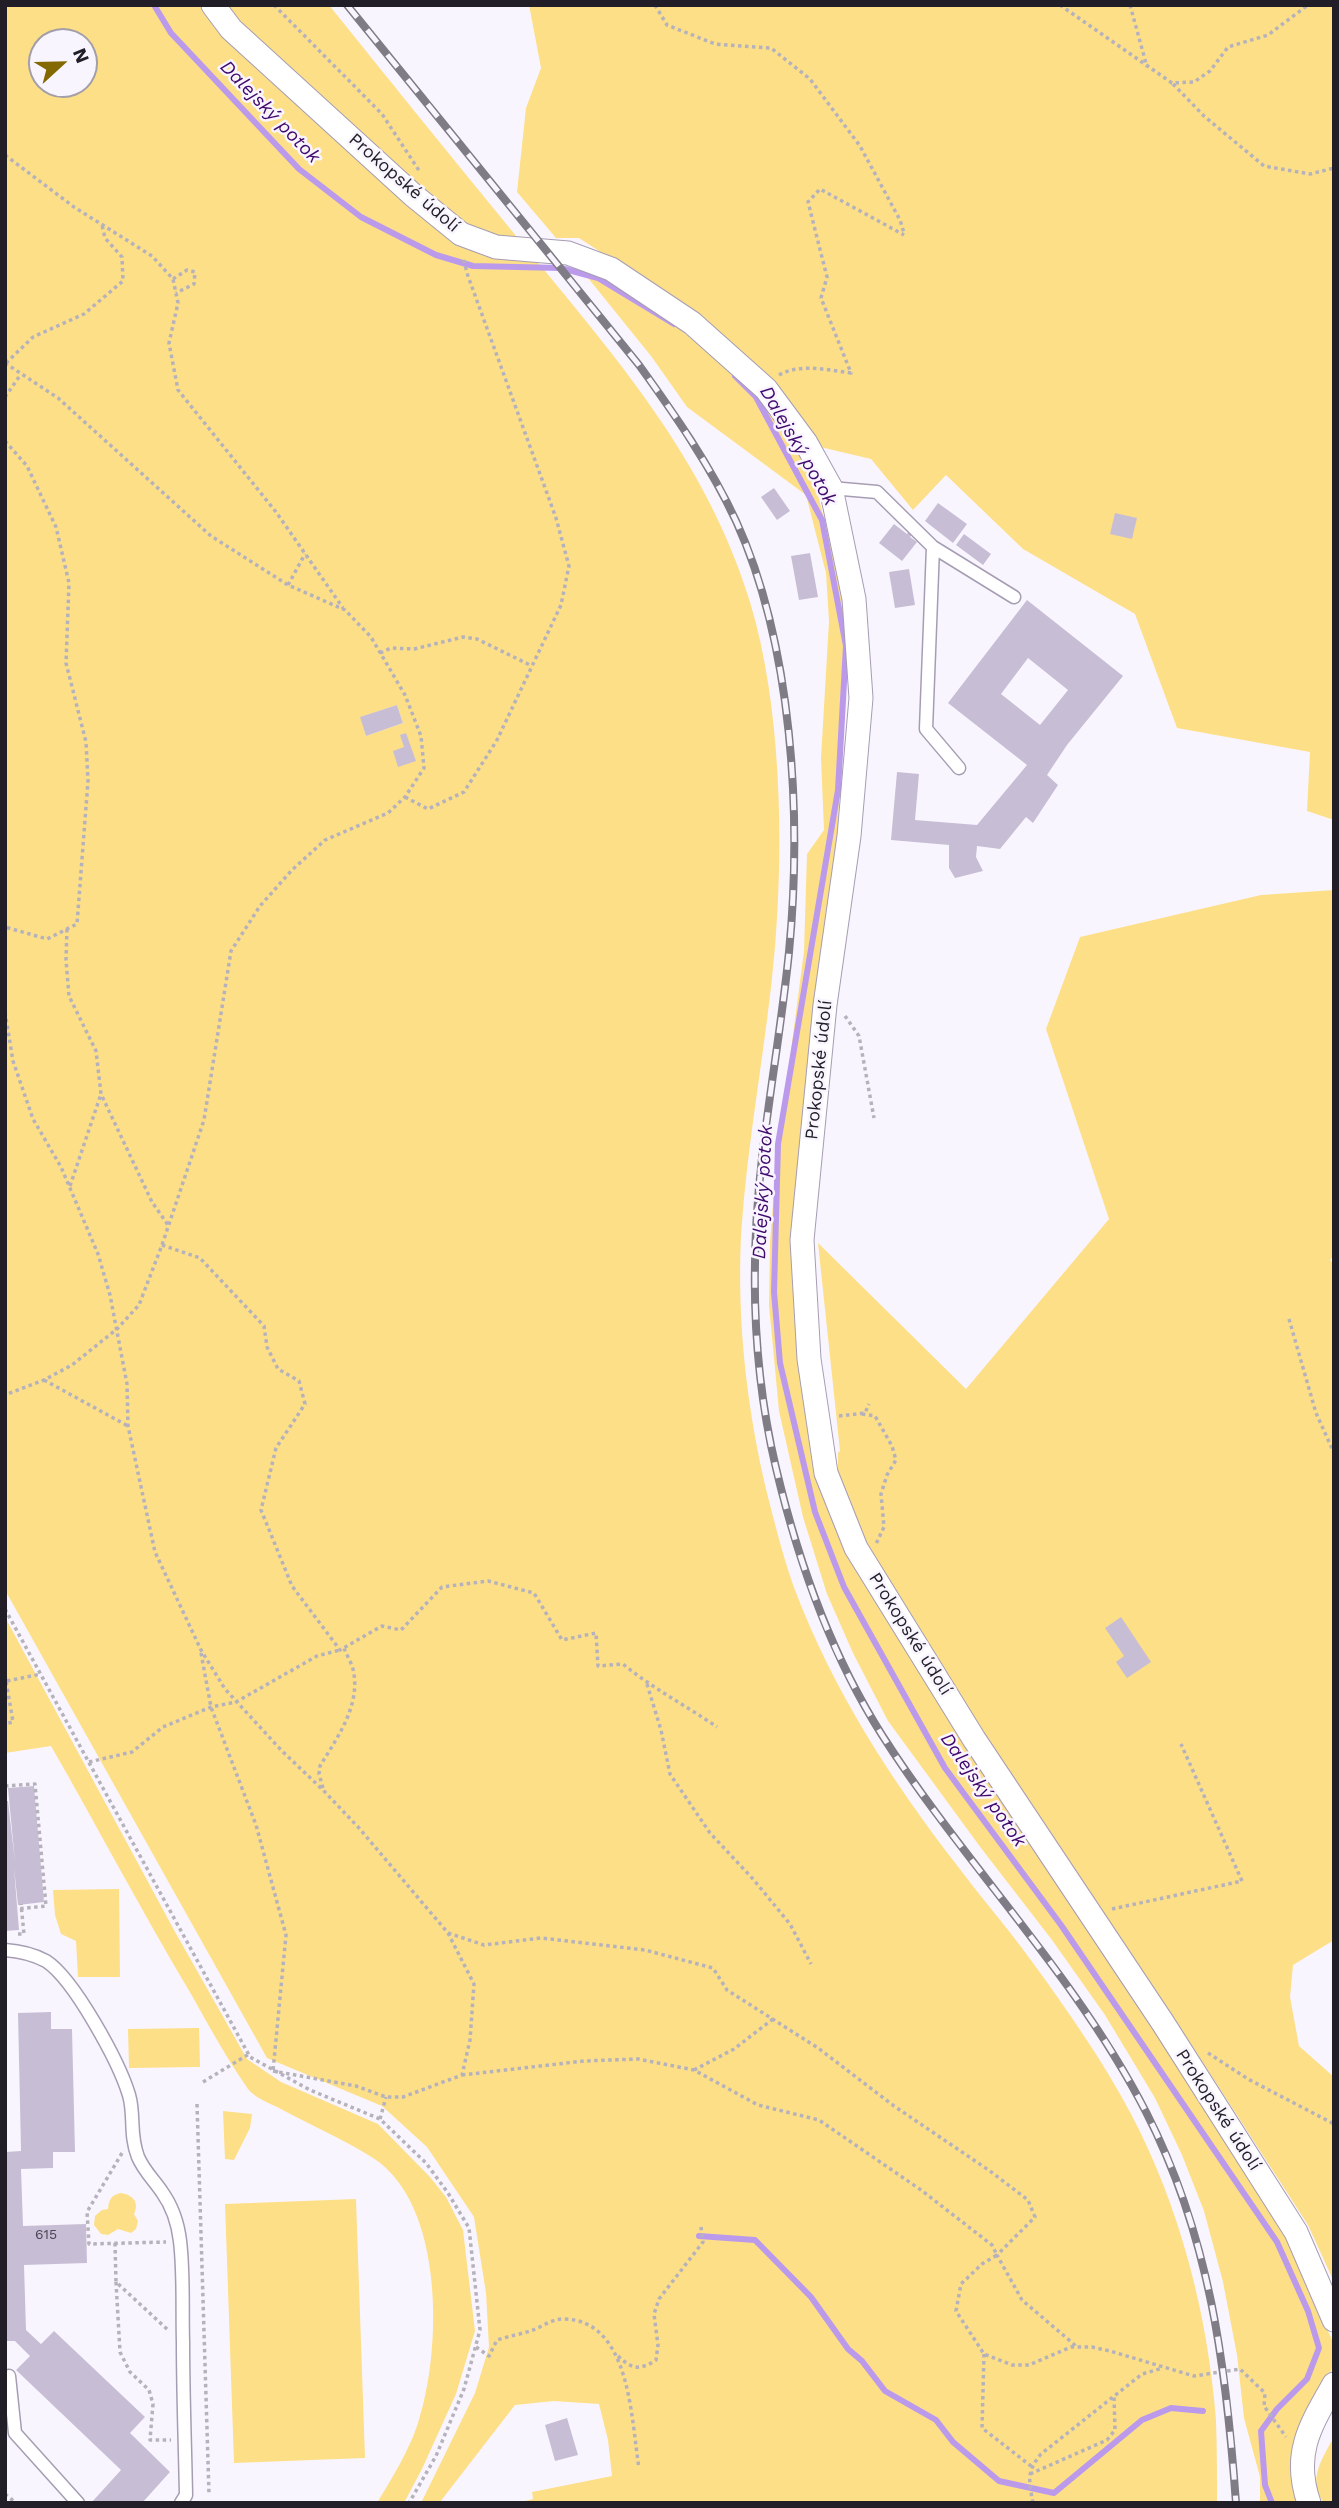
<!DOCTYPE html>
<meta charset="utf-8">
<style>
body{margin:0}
#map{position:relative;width:1339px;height:2508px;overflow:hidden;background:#f9f5ff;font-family:"Work Sans",sans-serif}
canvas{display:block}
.frame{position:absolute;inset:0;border:7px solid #221e27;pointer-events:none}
.north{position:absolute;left:28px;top:28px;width:70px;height:70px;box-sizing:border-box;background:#f9f5ff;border:2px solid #a39fa9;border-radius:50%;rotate:68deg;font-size:19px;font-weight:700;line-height:28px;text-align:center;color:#221e27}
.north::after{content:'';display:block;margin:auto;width:24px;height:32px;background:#846903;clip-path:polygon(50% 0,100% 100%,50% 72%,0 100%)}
</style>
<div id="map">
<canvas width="1339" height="2508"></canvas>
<div class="frame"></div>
<div class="north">N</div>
</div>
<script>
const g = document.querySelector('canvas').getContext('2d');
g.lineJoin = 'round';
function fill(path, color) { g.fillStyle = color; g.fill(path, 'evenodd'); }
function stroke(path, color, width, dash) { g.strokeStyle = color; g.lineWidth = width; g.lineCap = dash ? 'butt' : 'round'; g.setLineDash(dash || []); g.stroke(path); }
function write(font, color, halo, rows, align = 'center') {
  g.font = font + ' "Work Sans",sans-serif'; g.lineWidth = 5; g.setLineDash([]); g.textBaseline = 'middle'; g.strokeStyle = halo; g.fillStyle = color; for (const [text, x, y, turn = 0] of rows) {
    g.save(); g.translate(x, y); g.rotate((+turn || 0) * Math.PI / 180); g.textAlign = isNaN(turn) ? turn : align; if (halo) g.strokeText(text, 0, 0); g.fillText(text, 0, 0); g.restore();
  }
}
const green = new Path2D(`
 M 5,5 L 329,5 C 393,85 457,164 521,242 C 614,355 707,460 750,602 C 781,704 784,841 775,947 C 767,1043 747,1139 741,1236 C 737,1324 747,1411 768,1497 C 776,1528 784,1560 795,1590 C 833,1690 891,1780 956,1864 C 981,1898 1009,1929 1033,1963 C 1068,2011 1103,2061 1131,2114 C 1180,2207 1208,2315 1216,2420 C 1217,2447 1217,2475 1217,2503 L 517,2503 L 533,2499 L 532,2492 L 612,2476 L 608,2440 L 599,2404 L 554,2401 L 515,2405 L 440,2502 L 421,2503 L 475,2393 L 489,2347 L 486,2293 L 474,2217 L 427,2147 L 382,2106 L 267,2058 L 5,1590 ZM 42,42 L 84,42 L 84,84 L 42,84 ZM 397,705 L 403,723 L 366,736 L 361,717 Z
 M 529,5 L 1334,5 L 1334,820 L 1307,811 L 1310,752 L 1177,728 L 1135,614 L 1023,549 L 946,475 L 913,510 L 871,459 L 816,446 L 702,318 L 579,238 L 556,238 L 517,192 L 526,108 L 541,68 Z
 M 613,277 L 757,390 L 813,476 L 847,607 L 837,849 L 791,1230 L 803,1361 L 817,1472 L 1287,2238 L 1332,2340 L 1334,2366 L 1305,2411 L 1296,2449 L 1296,2503 L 1260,2503 L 1260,2477 L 1244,2418 L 1237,2355 L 1223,2282 L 1204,2211 L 1182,2155 L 1155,2098 L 1105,2015 L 1052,1940 L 981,1848 L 888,1721 L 853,1653 L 827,1594 L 803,1517 L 779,1411 L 769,1305 L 770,1242 L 776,1165 L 804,951 L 807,854 L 824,830 L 821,758 L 829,621 L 826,573 L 806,495 L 687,407 L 651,356 L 588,278 Z
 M 1334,890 L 1334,1256 L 1330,1260 L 1334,1265 L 1334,1940 L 1293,1965 L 1290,1997 L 1299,2046 L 1334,2077 L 1334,2282 L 1308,2225 L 1167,2007 L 993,1749 L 860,1536 L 838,1472 L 838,1453 L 840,1451 L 818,1243 L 966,1389 L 1109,1219 L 1046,1029 L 1080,937 L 1261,895 Z
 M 5,1617 L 174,1930 L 247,2059 L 281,2082 L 378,2124 L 430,2177 L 446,2197 L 463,2230 L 475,2331 L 456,2394 L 422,2469 L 404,2503 L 377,2503 C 392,2478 409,2451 418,2423 C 442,2351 445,2204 373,2158 C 343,2139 310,2125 279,2108 C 269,2103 255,2098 248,2089 C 227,2059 209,2026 191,1994 C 142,1912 98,1828 51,1746 L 5,1753 Z
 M 119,1889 L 120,1977 L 78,1977 L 76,1941 L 61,1934 L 55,1915 L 53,1890 Z
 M 199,2028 L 200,2067 L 129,2068 L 128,2029 Z
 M 223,2111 L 252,2114 L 250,2128 L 234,2160 L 225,2159 Z
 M 120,2193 C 132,2194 140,2202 134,2214 L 138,2221 L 136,2229 L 131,2233 L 118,2229 L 108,2235 L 101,2234 L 94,2225 L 95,2216 L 102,2210 L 108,2209 C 109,2199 111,2196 120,2193 Z
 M 356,2199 L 365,2458 L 234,2463 L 225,2204 Z
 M 1331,2442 L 1334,2443 L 1334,2503 L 1324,2503 C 1308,2481 1320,2463 1331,2442 Z`);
const stream = new Path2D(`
 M 154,5 L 171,33 L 299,169 L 361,217 L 436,255 L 473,266 L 561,268 L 598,278 L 674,324
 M 735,376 L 756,397 L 822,520 L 846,646 L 838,790 L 778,1144 L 774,1292 L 780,1363 L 815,1512 L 844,1587 L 945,1768 L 1061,1925 L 1277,2242 L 1308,2311 L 1319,2348 L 1307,2379 L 1277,2409 L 1261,2431 L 1265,2485 L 1272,2503
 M 699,2236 L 755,2240 L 811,2297 L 848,2349 L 862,2361 L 885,2391 L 936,2420 L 953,2442 L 999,2481 L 1054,2493 L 1142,2420 L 1171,2408 L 1203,2411`);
const building = new Path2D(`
 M 774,488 L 790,511 L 777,520 L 761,497 Z
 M 938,503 L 967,524 L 953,543 L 925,521 Z
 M 1115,513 L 1137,518 L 1132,539 L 1110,534 Z
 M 894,524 L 907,534 L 909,531 L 912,534 L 910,537 L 917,542 L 902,561 L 879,543 Z
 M 964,534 L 991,554 L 983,565 L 956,545 Z
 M 810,553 L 818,597 L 799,600 L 791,556 Z
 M 909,569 L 915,605 L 895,608 L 889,572 Z
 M 1027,600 L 1123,676 L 1067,745 L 1047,775 L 1058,785 L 1033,823 L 1026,817 L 1000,849 L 977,846 L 976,857 L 983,871 L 955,878 L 949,868 L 949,845 L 891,840 L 897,772 L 919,774 L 915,820 L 977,825 L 1027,765 L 948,703 ZM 1028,658 L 1068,690 L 1040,725 L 1001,694 Z
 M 397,705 L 403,723 L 366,736 L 360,717 Z
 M 406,733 L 416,761 L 398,767 L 393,751 L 404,747 L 400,735 Z
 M 1121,1617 L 1151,1662 L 1127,1678 L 1116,1662 L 1124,1656 L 1105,1628 Z
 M 34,1786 L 44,1902 L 18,1905 L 14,1868 L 19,1930 L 5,1931 L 5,1801 L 8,1801 L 15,1862 L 8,1788 Z
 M 51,2012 L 51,2029 L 72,2029 L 75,2152 L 53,2152 L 53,2168 L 21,2169 L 23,2226 L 86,2224 L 87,2263 L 24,2265 L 26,2330 L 41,2344 L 54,2331 L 145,2417 L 130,2433 L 170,2472 L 142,2503 L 91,2503 L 121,2470 L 16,2370 L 30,2356 L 15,2341 L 5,2341 L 5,2152 L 21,2151 L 18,2013 Z
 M 567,2418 L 578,2455 L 555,2461 L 545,2425 Z`);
const path = new Path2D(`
 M 274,5 L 382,114 L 420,172
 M 655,5 L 667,25 L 715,44 L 771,48 L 810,79 L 860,146 L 900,220 L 904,233
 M 1060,5 L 1172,83 L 1194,82 L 1210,71 L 1228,47 L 1268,35 L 1308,5
 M 1130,5 L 1147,67
 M 1173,84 L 1204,116 L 1264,166 L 1310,174 L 1334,168
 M 5,155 L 74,207 L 152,256 L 173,279 L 178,303 L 169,343 L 178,390 L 276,512 L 343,608
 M 173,279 L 187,270 L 195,272 L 194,284 L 176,293
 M 5,363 L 58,398 L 211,536 L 288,585 L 345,610 L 371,637 L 405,695 L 421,736 L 424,768 L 405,797 L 388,813 L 325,840 L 292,870 L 260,906 L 231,951 L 204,1120 L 162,1245 L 139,1305 L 117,1329 L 72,1365 L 44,1380 L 5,1395
 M 6,363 L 33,337 L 84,314 L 123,281 L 122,257 L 105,238 L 102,225
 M 779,375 C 801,363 827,370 851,373 L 821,298 L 827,277 L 808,202 L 820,189 L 904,235
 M 5,397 L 21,374
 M 5,441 L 27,466 L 56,527 L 69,583 L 66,663 L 86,742 L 88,781 L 77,924 L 47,939 L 5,927
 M 288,585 L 305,554
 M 380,653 L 391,648 L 414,649 L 463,637 L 477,639 L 532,666
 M 405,797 L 428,809 L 464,792 L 497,740 L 561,605 L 569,566 L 556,518 L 468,276 L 463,258
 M 67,929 L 66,960 L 69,996 L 96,1051 L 101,1094 L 152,1202 L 168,1225
 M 5,1012 L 13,1061 L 33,1119 L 61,1167 L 98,1254 L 110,1295 L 127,1384 L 128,1426 L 155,1552 L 201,1650 L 225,1689 L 282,1751 L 323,1790 L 359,1828 L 448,1933 L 474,1984 L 470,2040 L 462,2075 L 403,2097 L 386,2097 L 356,2086 L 273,2071
 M 845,1016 L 859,1036 L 874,1118
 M 70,1186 L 101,1094
 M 162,1245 L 200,1258 L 264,1326 L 267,1347 L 278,1369 L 299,1381 L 305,1404 L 276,1448 L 261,1510 L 292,1586 L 340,1650 L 382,1626 L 401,1630 L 442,1587 L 488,1581 L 534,1593 L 562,1640 L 596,1633 L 598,1666 L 623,1664 C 652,1688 685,1705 717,1727
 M 1289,1319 L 1316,1413 L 1334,1453
 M 44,1380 L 128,1426
 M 862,1414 L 875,1416 L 892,1446 L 896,1460 L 887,1475 L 881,1494 L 884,1527 L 876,1544
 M 839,1416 L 865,1413 L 869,1404
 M 5,1609 L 250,2057 L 310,2090 L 380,2119 L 426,2163 L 448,2193 L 469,2228 L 480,2330 L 464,2389 L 436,2456 L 409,2503
 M 201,1653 L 211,1707 L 256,1825 L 286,1935 L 273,2071
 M 5,1675 L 13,1722 L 5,1724
 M 7,1681 L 41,1674
 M 647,1684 L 661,1730 L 670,1774 L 710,1833 L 753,1879 L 790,1924 L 811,1964
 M 89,1762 L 132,1752 L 163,1727 L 211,1707 L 236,1702 L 317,1656 L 340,1650
 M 5,1786 L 35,1784 L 46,1906 L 17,1909
 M 323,1788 L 319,1774 L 320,1766 C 337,1738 359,1708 354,1674 C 353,1665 347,1656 344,1648
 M 1112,1909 L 1242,1881 L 1181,1744
 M 448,1933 L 484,1945 L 541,1938 L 645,1950 L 713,1968 L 727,1990 L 818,2048 L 894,2106 L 990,2171 L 1028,2200 L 1035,2217 L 997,2255 L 1022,2300 L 1076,2346
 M 18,1934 L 24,1934 L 21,1904
 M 1208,2053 L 1248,2079 L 1334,2124
 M 694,2070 L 734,2049 L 773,2019
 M 462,2075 L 584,2061 L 638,2059 L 694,2070 L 758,2105 L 819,2120 L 921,2190 L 992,2245 L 997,2255 L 982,2264 L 961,2284 L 956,2311 L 984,2354 L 1012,2365 L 1029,2365 L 1071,2347 L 1092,2347 L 1110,2351 L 1194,2376 L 1240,2369 L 1265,2393 L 1264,2406 L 1286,2437
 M 203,2082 L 249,2054
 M 197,2104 L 209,2494
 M 380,2119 L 386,2097
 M 122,2153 L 87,2212 L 89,2244 L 166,2242
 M 115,2243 L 116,2282 L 168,2330
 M 116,2282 L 120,2352 L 130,2372 L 149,2390 L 153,2404 L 150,2440 L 171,2440
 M 476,2347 L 489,2356 L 497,2340 C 509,2336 522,2334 533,2330 C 543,2326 552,2319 563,2319 C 631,2319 631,2420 639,2468
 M 984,2354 L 982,2428 L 1031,2466
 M 618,2356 C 632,2369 639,2371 656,2360 L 658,2345 L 654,2314 L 659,2299 L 703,2242 L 701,2227
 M 1030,2474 L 1107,2440 L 1115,2430 L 1114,2396
 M 5,2494 L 16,2503
 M 1033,2503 C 1029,2481 1026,2472 1041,2454 L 1142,2374 L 1163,2368`);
const service = new Path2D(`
 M 831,488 L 877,492 L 933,547 L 1014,597
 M 933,547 L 926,729 L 959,768
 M 5,1950 C 19,1951 33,1954 46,1961 C 74,1979 119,2062 129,2095 C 135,2115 129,2134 138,2157 C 144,2171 154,2180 162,2192 C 172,2206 178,2224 180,2241 C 184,2274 182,2308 183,2342 C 183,2393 185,2444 186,2495 L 181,2503
 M 9,2376 L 15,2433 L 78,2503`);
const minor = new Path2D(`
 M 213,5 L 231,29 L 413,195 L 461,234 L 496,247 L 568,253 L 611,269 L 692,323 L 766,389 L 806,443 L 831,488 L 854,599 L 861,698 L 849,836 L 825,1005 L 802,1240 L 809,1359 L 826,1473 L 856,1548 L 974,1739 L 1163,2023 L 1296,2232 L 1334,2320
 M 1309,2503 C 1292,2454 1310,2426 1334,2384`);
const rail = new Path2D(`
 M 347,5 L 639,365 C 675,415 710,465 736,521 C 793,646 802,817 789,952 C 782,1021 770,1089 762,1158 C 750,1261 752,1367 776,1468 C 798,1561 830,1653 882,1735 C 964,1864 1076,1975 1146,2112 C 1210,2237 1226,2365 1236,2503`);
const numberNames = [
 ["615",46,2235]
];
const streetNames = [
 ["Prokopské údolí",404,183,41],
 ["Prokopské údolí",819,1070,-84],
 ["Prokopské údolí",910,1634,58],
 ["Prokopské údolí",1218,2110,57]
];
const waterNames = [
 ["Dalejský potok",270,112,46],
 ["Dalejský potok",798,446,60],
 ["Dalejský potok",763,1192,-87],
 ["Dalejský potok",983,1790,55]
];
fill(green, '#fddf88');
stroke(stream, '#bb9aec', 6);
fill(building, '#c7bed5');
stroke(service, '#a69db3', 15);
stroke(minor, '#a69db3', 25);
stroke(path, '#b6b2bc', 3.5, [3.5, 3.5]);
stroke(service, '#fff', 12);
stroke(minor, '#fff', 23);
stroke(rail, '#807c86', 8);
stroke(rail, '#f9f5ff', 5, [16]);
write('14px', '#4b4652', null, numberNames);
write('18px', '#221e27', '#f9f5ff', streetNames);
write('italic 19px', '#400a6d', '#f9f5ff', waterNames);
</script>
